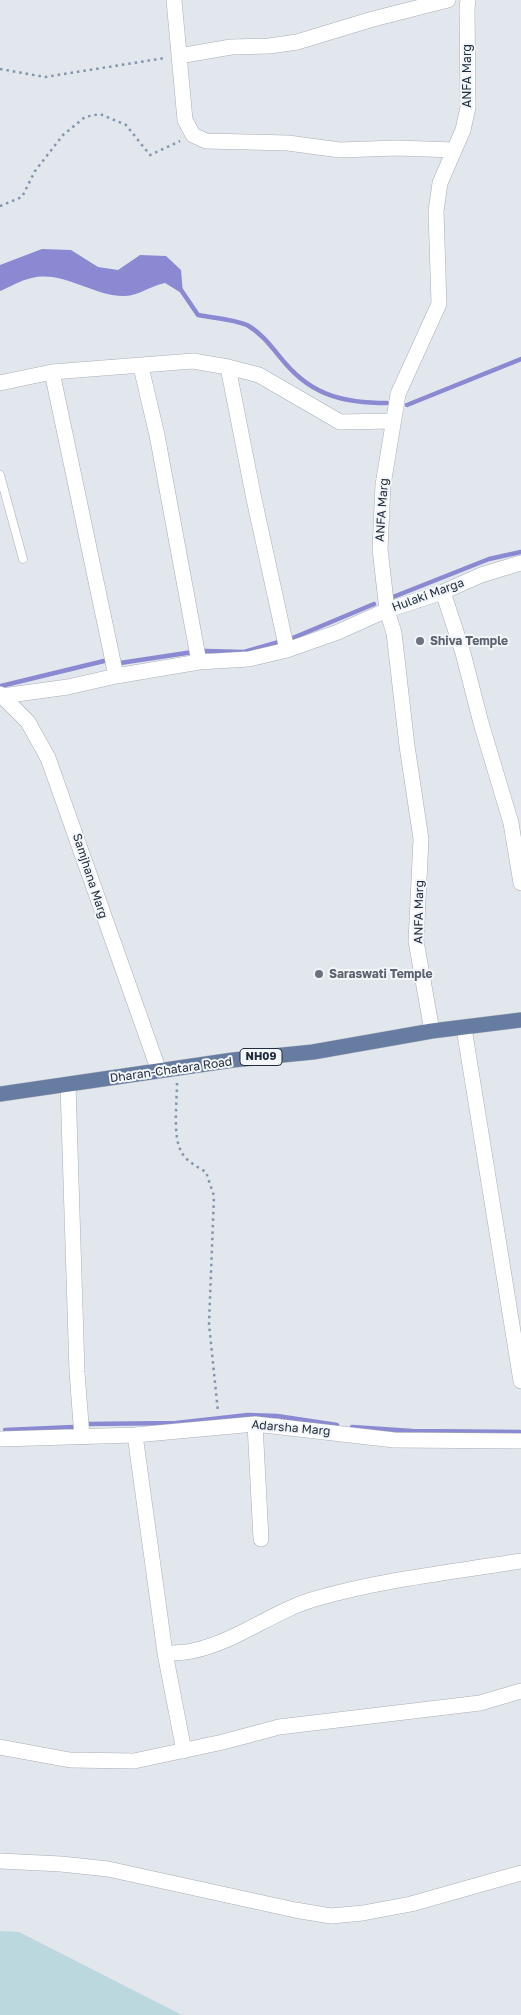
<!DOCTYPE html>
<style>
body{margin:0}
canvas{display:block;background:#e1e7ec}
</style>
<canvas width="521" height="2015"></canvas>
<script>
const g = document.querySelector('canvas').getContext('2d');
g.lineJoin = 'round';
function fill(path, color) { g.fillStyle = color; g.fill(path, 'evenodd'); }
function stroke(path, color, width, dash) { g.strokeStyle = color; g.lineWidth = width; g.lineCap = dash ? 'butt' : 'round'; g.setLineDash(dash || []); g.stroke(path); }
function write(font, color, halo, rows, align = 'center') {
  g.font = font + ' "Golos Text",sans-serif'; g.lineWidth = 4; g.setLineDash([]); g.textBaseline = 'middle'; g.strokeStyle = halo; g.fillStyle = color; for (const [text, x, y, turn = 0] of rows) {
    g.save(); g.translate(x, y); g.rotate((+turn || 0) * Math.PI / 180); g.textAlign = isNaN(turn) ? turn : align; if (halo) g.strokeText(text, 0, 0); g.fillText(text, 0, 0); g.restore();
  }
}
const green = new Path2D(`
 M 0,1931 L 19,1932 L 182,2015 L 0,2015 Z`);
const water = new Path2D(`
 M 42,249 L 71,250 L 98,267 L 118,270 L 140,255 L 166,256 L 181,270 L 183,294 L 165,283 C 152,285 138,296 125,296 C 94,297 63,270 32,278 C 21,280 10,287 0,291 L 0,265 Z`);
const stream = new Path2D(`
 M 181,290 L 198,315 C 213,318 233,319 247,325 C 263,334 273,349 285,363 C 313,396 345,403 387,403
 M 407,405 L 521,359
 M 393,597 L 489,559 L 521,552
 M 288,640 L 374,604
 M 205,651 L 244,652 L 279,642
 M 120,663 L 193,652
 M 1,686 L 104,661
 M 86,1424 L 176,1423 L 248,1415 L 277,1416 L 337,1425
 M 352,1427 L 412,1431 L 520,1432
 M 5,1430 L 74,1427`);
const path = new Path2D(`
 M 0,69 L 45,77 L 165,58
 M 0,206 L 22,197 L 35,171 L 63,135 L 85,117 L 100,114 L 126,125 L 150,155 L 180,141
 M 177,1083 C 177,1101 173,1133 180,1149 C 184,1160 196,1166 206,1172 L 214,1196 L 209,1324 L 218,1412`);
const lane = new Path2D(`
 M 0,475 L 23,559`);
const street = new Path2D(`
 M 174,0 L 185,120 L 193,135 L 206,141 L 288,143 L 340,150 L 397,148 L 454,150
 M 179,56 L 231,47 L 269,46 L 297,42 L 373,19 L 448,0
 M 141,367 L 157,435 L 199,662
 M 228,367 L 254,499 L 287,650
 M 52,372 L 116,676 L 199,662 L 249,659 L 287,650 L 338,632 L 387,610 L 443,592 L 481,575 L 521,563
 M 0,383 L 52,372 L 193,361 L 228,367 L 259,375 L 340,422 L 393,421
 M 443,592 L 463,653 L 481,723 L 511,823 L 521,883
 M 0,694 L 28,722 L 48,758 L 159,1071
 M 2,696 L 68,687 L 116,676
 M 464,1028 L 521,1381
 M 432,1031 L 416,941 L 421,839 L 407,746 L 394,633 L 387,610 L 380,549 L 383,485 L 398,394 L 439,304 L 436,211 L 440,183 L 463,130 L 468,107 L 467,8 L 468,0
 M 68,1085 L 77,1372 L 82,1437
 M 255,1424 L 261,1539
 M 135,1435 L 165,1653 L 184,1751
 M 0,1439 L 135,1435 L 255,1424 L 394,1440 L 521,1441
 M 165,1653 C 174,1653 183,1653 192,1651 C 237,1642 274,1610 318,1598 C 384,1579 454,1572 521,1561
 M 0,1747 L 70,1760 L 134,1761 L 223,1742 L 279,1727 L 480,1703 L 521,1691
 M 0,1861 L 61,1864 L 108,1869 L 295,1910 L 331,1916 L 363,1913 L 411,1904 L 521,1873`);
const primary = new Path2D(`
 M 0,1094 L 233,1060 L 313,1052 L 432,1031 L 521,1020`);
const markers = [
 [420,641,5,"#6b7280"],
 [319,974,5,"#6b7280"]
];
const shields = [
 [261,1057,42]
];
const shieldNames = [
 ["NH09",261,1057]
];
const streetNames = [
 ["ANFA Marg",467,76,-90],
 ["ANFA Marg",382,510,-86],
 ["Hulaki Marga",428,595,-20],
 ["Samjhana Marg",90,876,72],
 ["ANFA Marg",419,912,-89],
 ["Dharan-Chatara Road",171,1070,-8],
 ["Adarsha Marg",291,1428,5]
];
const worshipNames = [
 ["Shiva Temple",430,641],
 ["Saraswati Temple",329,974]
];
fill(green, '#bad8dd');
fill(water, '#8b89d1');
stroke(stream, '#8b89d1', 4.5);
stroke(lane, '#a7afb8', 9);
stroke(street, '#a7afb8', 16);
stroke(primary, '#c1c4c9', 16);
stroke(path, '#8195af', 2.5, [2.5, 4]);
stroke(lane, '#fff', 8);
stroke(street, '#fff', 15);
stroke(primary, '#667ca1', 15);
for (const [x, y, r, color] of markers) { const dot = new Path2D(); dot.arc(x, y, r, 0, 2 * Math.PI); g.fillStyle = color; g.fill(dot); stroke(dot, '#f2f6f8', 2); }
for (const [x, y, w] of shields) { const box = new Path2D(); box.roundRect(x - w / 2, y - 8.5, w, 17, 4); g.fillStyle = '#f2f6f8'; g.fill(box); stroke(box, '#212c3d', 1); }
write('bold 11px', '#212c3d', null, shieldNames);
write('12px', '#212c3d', '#f2f6f8', streetNames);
write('bold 12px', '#5b616d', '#f2f6f8', worshipNames, 'left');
</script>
